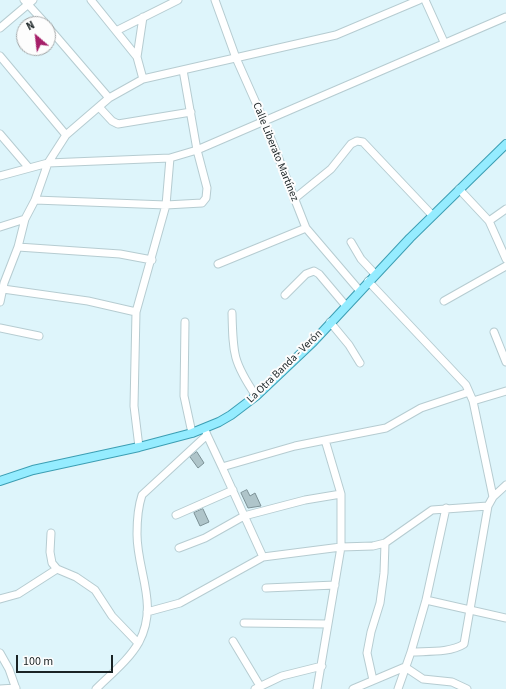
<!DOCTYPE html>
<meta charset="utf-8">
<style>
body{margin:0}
#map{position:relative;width:506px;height:689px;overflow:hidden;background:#def5fb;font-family:"Source Sans 3",sans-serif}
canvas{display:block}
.north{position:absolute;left:16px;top:16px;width:40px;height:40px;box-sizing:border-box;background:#fdfdfd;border:1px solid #a2a6a7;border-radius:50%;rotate:332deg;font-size:11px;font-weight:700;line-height:16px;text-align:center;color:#1a2325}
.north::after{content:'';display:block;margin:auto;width:14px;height:18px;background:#a61f69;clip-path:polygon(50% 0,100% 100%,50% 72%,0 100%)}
.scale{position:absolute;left:16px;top:655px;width:97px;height:18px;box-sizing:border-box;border:2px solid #1a2325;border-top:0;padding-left:5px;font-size:12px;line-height:14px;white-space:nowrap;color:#1a2325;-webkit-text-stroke:3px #fdfdfd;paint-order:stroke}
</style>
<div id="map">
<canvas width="506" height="689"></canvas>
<div class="north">N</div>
<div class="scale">100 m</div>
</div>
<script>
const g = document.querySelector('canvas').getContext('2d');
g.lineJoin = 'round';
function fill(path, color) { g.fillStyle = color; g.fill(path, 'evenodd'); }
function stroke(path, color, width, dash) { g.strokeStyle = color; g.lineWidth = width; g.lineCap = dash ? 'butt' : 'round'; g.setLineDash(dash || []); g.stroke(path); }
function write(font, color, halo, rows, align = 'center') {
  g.font = font + ' "Source Sans 3",sans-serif'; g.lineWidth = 4; g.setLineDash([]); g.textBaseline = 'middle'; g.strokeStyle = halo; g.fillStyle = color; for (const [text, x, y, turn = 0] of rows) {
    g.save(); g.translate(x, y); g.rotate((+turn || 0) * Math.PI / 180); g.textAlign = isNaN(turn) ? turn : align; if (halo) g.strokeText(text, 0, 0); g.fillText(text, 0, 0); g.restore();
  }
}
const building = new Path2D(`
 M 197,452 L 204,463 L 198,468 L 190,457 Z
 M 247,490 L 250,496 L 255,493 L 261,506 L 248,508 L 241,493 Z
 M 203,509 L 209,522 L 200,526 L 194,513 Z`);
const minor = new Path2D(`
 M 24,0 L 46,24
 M 91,0 L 137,57 L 143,79
 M 215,0 L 236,58 L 264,121 L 306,228 L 359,290
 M 425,0 L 444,42
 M 48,27 L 109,98
 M 0,28 L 33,0
 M 116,31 L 178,0
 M 0,56 L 66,135
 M 137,57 L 143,17
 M 99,107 L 112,121 L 118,124 L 191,112
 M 0,134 L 29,168
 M 0,176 L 48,163 L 170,158
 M 459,189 L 489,221 L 506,259
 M 294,199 L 331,169 L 351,144 L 357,141 L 363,142 L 432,215
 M 35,200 L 166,205 L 202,203 L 206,198 L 207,188 L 197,150 L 183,70
 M 489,221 L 506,209
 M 0,227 L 25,219
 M 351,242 L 361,259 L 375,274
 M 18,247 L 120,254 L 152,260
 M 218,264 L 306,228
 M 368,281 L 466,385 L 473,401 L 493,497 L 488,506 L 464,644 C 450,653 427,651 411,652
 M 3,289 L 88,301 L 136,312
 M 285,295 L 306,274 L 314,271 L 319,274 L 346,306
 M 444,301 L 506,266
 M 0,302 L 4,283 L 18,247 L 25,219 L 35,200 L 48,163 L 66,135 L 109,98 L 143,79 L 336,35 L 419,0
 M 232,313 C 233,354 233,362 256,396
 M 185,322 L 184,396 L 192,433
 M 330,322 L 349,345 L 360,363
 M 0,328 L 39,336
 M 494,332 L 506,362
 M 473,401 L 506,391
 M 207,435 L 222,467 L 295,446 L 325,440 L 341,494 L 341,547 L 317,689
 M 325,440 L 386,428 L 421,408 L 469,392
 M 139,447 L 134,406 L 136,312 L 166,205 L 170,158 L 197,150 L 506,17
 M 222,467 L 263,557
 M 493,497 L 506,485
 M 176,515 L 233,490
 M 51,533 L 50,552 L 52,563 L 57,569 L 76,577 L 95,590 L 112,616 L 138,643
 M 179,548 L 205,538 L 244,516 L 305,500 L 341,494
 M 266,588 L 335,585
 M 0,599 L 18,594 L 57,569
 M 426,600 L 506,618
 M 147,612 L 180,603 L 263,557 L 341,547 L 373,546 L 385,543 L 432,510 L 488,506
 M 244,623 L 328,624
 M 233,641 L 260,686
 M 0,653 L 9,669 L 16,689
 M 373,680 L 367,653 L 371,632 L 380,603 L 384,573 L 385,543
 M 0,689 L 16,688
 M 96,689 C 110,675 129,660 139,642 C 159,604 137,572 137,534 C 137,522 138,507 142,495 L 207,435 L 206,432
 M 255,689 L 282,676 L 322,666
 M 353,689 L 405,667 L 423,679 L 452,682 L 467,689
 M 398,689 L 411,652 L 426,600 L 446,508`);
const major = new Path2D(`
 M 0,481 L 33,470 L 139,447 L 192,433 L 219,422 L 231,415 L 256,396 L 313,342 L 410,238 L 506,144`);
const streetNames = [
 ["Calle Liberato Martínez",275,152,68],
 ["La Otra Banda - Verón",285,367,-44]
];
fill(building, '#afc5ca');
stroke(building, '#7c9196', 1);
stroke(minor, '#b6ccd1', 9);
stroke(major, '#3c9eb3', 10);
stroke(minor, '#fff', 7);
stroke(major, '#95ecff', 8);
write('11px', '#1a2325', '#fdfdfd', streetNames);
</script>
